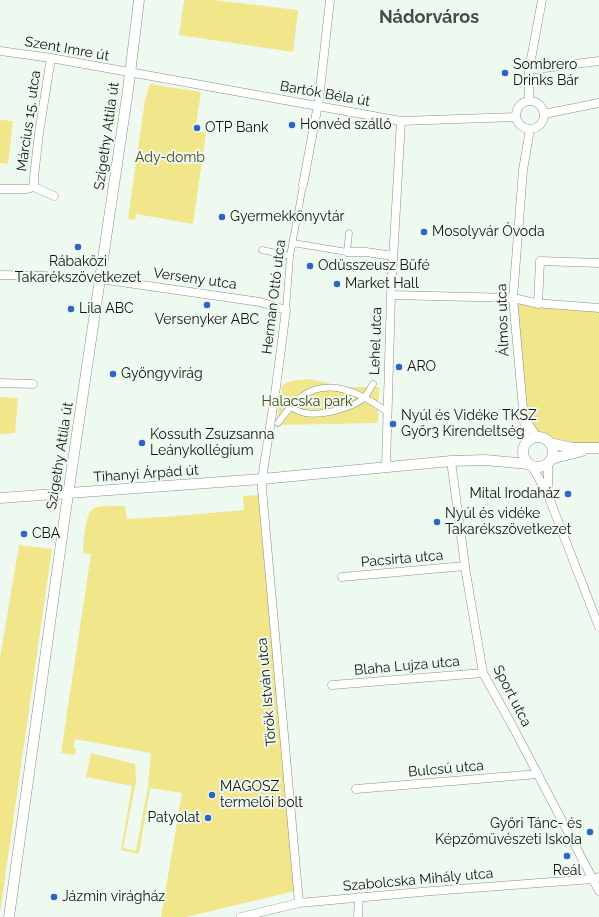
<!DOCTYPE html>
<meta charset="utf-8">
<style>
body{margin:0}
canvas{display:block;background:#eef9ef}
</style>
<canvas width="599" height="917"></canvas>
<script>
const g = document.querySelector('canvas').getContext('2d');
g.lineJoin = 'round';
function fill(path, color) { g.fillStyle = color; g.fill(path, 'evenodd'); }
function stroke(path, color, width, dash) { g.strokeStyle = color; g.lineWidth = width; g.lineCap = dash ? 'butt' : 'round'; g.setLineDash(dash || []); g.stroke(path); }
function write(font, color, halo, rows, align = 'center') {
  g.font = font + ' Raleway,sans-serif'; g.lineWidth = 4; g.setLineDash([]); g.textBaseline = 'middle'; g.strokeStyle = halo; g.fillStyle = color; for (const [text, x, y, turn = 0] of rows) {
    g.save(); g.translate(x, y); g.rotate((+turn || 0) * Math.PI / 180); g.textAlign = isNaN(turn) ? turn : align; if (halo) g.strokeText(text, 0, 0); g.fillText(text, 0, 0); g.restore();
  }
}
const green = new Path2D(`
 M 184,0 L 213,0 L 298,10 L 293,52 L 179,35 Z
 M 150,84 L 201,92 L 195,131 L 206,133 L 193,224 L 136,214 L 135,220 L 128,219 L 145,100 Z
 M 0,120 L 13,121 L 8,164 L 0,163 Z
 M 513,298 L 599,308 L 599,448 L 550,443 L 544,438 L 537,437 L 529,426 Z
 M 309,379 L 346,387 L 379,387 L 378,423 L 276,425 L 282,386 C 288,380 300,380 309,379 Z
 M 0,397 L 18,398 L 15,433 L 0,434 Z
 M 258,495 L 295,891 L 186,917 L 161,917 L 182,793 L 150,788 L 139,854 L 121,850 L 132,786 L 86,777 L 91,753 L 135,764 L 136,782 L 123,848 L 136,851 L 148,786 L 151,753 L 75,739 L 73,747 L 76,748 L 75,755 L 61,753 L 91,554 L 83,553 C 84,542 84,509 97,507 C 106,505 116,506 125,506 L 127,519 L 165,517 L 244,510 L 243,496 Z
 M 19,545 L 52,549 L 0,913 L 0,658 Z`);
const pedestrian = new Path2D(`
 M 293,243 L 347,252 L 349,233
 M 262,250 L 290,256
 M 286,310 L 290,256 L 303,185
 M 280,401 C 288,405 297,412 305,413 C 321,416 354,408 365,397 C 368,393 370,388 373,384
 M 278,423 C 285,414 291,404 301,397 C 329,376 362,394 386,411`);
const minor = new Path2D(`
 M 0,51 L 51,58 L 401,121 L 516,117
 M 529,70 L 599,61
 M 529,101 L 529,70 L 542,0
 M516 115a14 14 0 1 1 28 0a14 14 0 1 1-28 0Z
 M 544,114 L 599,103
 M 303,185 L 319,99 L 330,0
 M 34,187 L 34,177 L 39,133 L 51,58
 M 0,189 L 27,189 L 34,187 L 54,196
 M 347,252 L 366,252 L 393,256
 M 0,275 L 46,276
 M 100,279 L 260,302 L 286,310 L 276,387 L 262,479 L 262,489 L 299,903
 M 391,295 L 513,298 L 535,303 L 599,308
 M 538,304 L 540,261 L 599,263
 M 0,383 L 33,384
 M 525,419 L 537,437
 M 526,442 L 513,298 L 523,170 L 530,129
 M 451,461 L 466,573 L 483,673 L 513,727 L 599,891
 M 548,463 L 548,490
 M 386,466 L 391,295 L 401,121
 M 532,466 L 548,495 L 599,627
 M 342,577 L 465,566
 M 332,685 L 483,673
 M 356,789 L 538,774
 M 241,917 L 299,903 L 432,891 L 593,879 L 599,877
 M 358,917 L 359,897`);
const tertiary = new Path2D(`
 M523 452a15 15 0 1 1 30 0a15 15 0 1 1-30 0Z
 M 550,443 L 572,448 L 599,448
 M 551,459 L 582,451
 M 0,498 L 262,479 L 451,461 L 485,460 L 528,464
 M 9,917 L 65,515 L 128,90 L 139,0`);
const markers = [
 [505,73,4,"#2b63d1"],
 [292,125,4,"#2b63d1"],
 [197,128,4,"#2b63d1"],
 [222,217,4,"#2b63d1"],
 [424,232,4,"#2b63d1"],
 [78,247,4,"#2b63d1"],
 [310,266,4,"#2b63d1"],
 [337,284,4,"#2b63d1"],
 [207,305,4,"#2b63d1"],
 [71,309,4,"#2b63d1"],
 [399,367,4,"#2b63d1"],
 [113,374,4,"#2b63d1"],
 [393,424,4,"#2b63d1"],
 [142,443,4,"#2b63d1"],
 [568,494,4,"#2b63d1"],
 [437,522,4,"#2b63d1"],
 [24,534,4,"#2b63d1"],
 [212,795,4,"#2b63d1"],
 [208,818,4,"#2b63d1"],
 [590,832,4,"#2b63d1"],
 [567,856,4,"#2b63d1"],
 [54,897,4,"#2b63d1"]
];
const streetNames = [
 ["Szent Imre út",67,49,10],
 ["Bartók Béla út",325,94,10],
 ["Március 15. utca",29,121,-82],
 ["Szigethy Attila út",107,136,-82],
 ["Verseny utca",195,279,8],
 ["Herman Ottó utca",274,297,-83],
 ["Álmos utca",503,320,-92],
 ["Lehel utca",376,341,-88],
 ["Szigethy Attila út",60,456,-81],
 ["Tihanyi Árpád út",146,474,-4],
 ["Pacsirta utca",402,559,-5],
 ["Blaha Lujza utca",407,666,-5],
 ["Török István utca",267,692,-95],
 ["Sport utca",512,696,63],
 ["Bulcsú utca",446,769,-5],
 ["Szabolcska Mihály utca",418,880,-5]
];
const poiNames = [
 ["Sombrero",513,65],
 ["Drinks Bár",513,81],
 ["Honvéd szálló",300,125],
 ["OTP Bank",205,128],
 ["Gyermekkönyvtár",230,217],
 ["Mosolyvár Óvoda",432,232],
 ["Rábaközi",78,262,"center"],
 ["Takarékszövetkezet",78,278,"center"],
 ["Odüsszeusz Büfé",318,266],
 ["Market Hall",345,284],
 ["Lila ABC",79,309],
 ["Versenyker ABC",207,320,"center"],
 ["ARO",407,367],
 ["Gyöngyvirág",121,374],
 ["Nyúl és Vidéke TKSZ",401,416],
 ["Győr3 Kirendeltség",401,432],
 ["Kossuth Zsuzsanna",150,435],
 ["Leánykollégium",150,451],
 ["Mital Irodaház",560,494,"right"],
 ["Nyúl és vidéke",445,514],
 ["Takarékszövetkezet",445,530],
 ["CBA",32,534],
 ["MAGOSZ",220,787],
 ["termelői bolt",220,803],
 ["Patyolat",200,818,"right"],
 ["Győri Tánc- és",582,824,"right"],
 ["Képzőművészeti Iskola",582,840,"right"],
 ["Reál",567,871,"center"],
 ["Jázmin virágház",62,897]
];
const parkNames = [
 ["Ady-domb",170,158],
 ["Halacska park",307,402]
];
const districtNames = [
 ["Nádorváros",429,18]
];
fill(green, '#f2e68a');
stroke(pedestrian, '#879188', 7);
stroke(minor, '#879188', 9);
stroke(tertiary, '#879188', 11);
stroke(pedestrian, '#fff', 6);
stroke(minor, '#fff', 8);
stroke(tertiary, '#fff', 10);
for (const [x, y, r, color] of markers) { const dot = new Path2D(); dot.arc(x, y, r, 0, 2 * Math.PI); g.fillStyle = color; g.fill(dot); stroke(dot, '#eef9ef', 1.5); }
write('14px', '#111511', '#eef9ef', streetNames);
write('14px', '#111511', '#eef9ef', poiNames, 'left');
write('14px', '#4d471a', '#eef9ef', parkNames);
write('bold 18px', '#454e46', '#eef9ef', districtNames);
</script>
